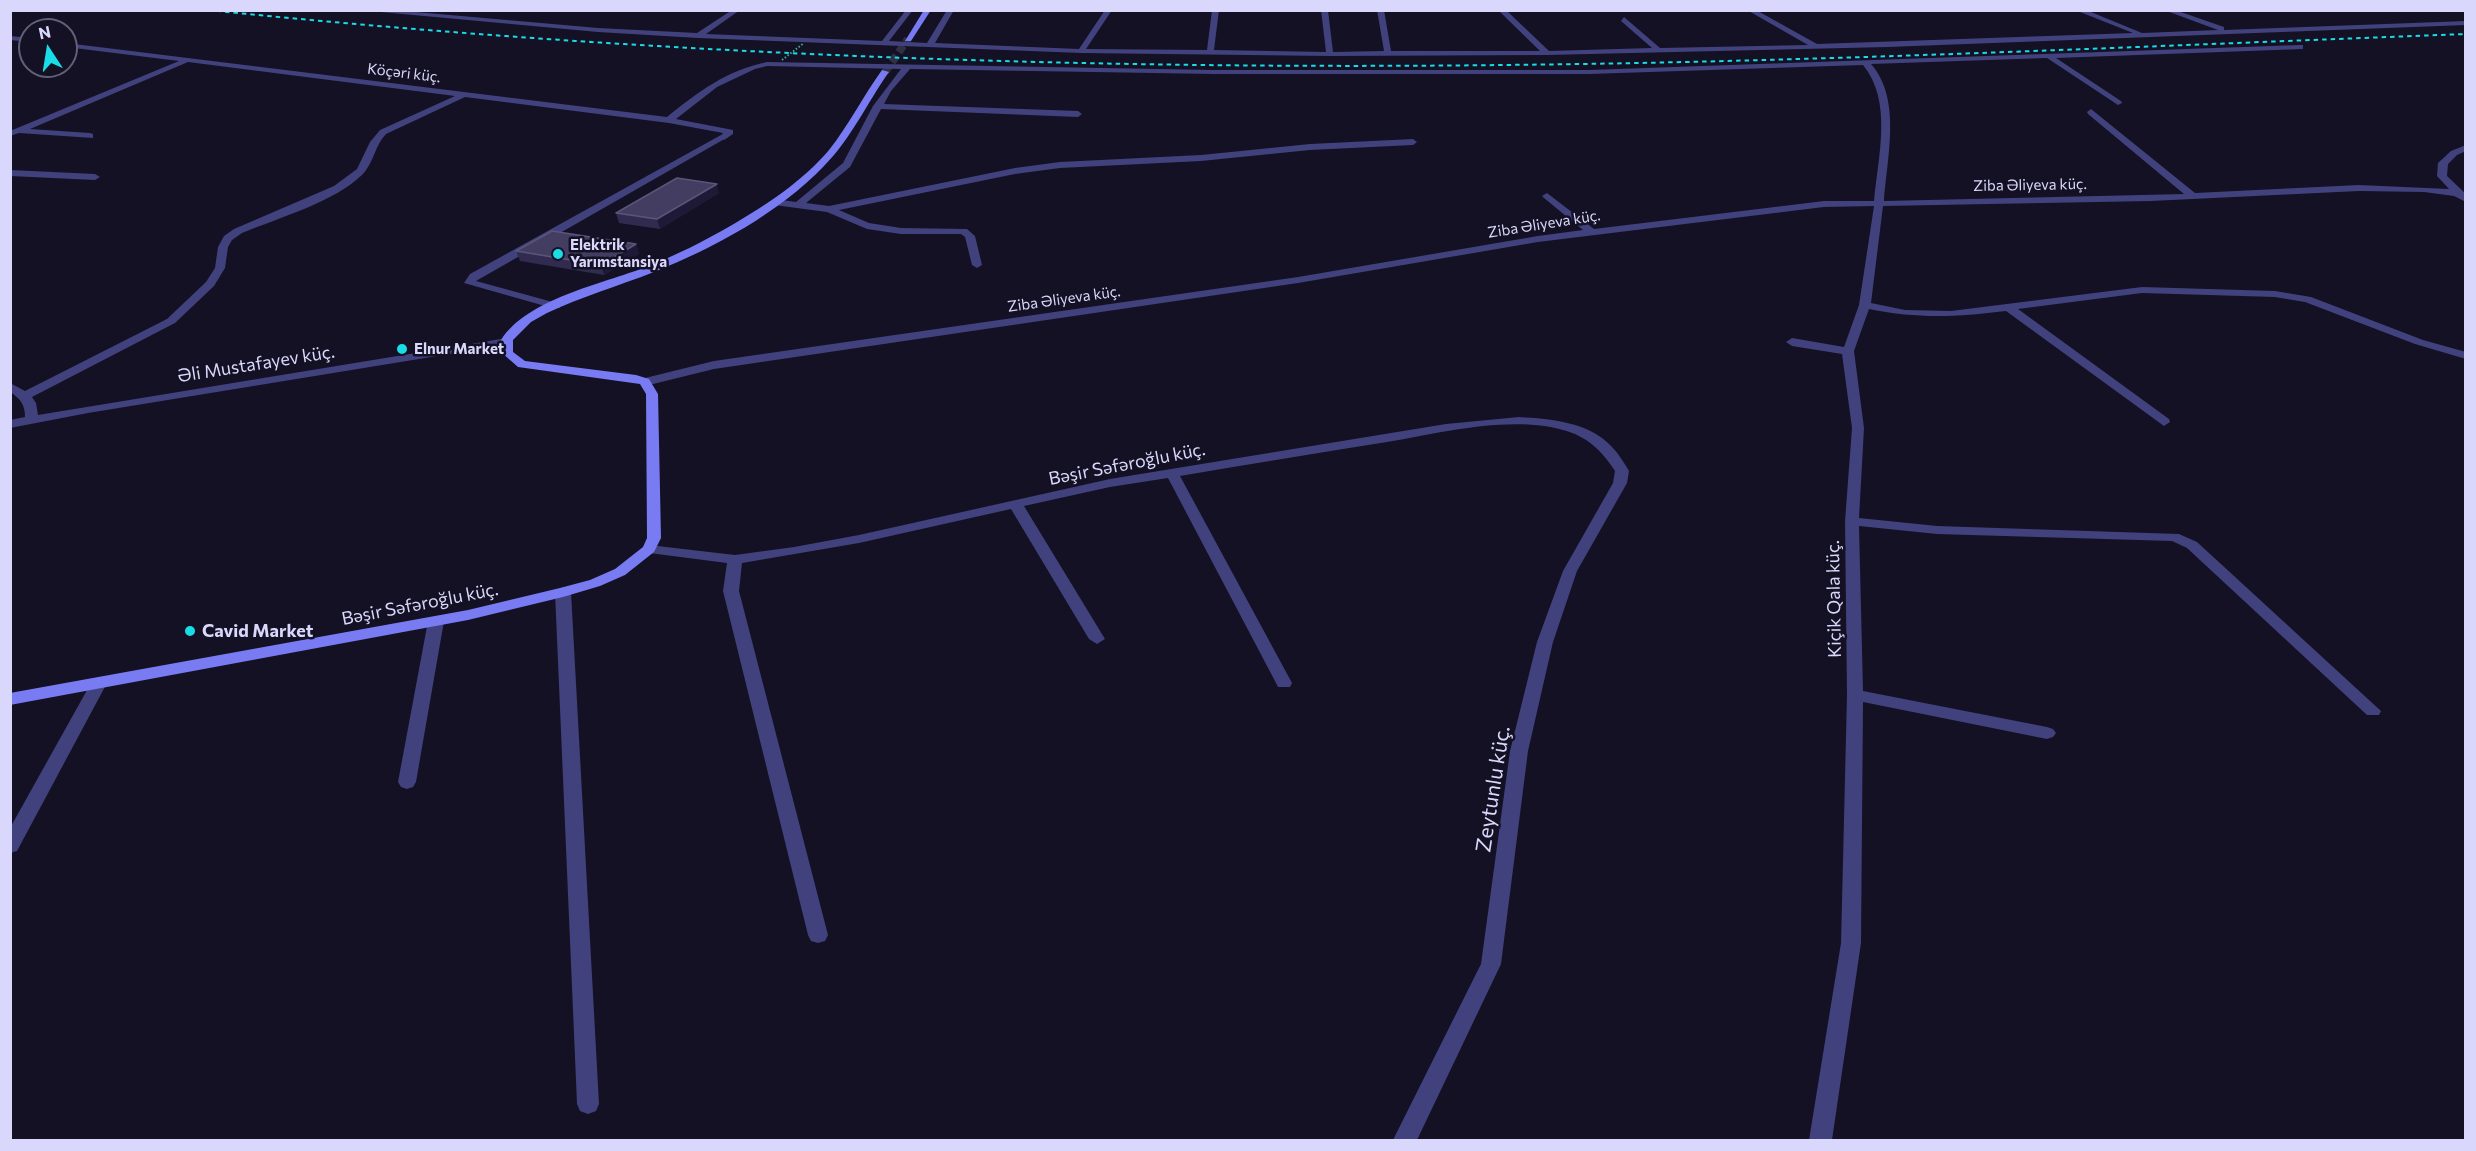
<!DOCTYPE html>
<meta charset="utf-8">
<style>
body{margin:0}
#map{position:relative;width:2476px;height:1151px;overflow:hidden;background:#131123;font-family:Commissioner,sans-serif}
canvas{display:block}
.frame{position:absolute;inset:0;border:12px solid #d9d7fb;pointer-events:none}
.north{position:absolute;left:18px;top:18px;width:60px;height:60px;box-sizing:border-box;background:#131123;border:2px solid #626079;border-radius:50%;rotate:348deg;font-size:16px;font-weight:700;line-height:24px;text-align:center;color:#d9d7fb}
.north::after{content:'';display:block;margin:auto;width:21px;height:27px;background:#18dce6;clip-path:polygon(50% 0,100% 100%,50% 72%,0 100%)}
</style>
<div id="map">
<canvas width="2476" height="1151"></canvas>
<div class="frame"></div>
<div class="north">N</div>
</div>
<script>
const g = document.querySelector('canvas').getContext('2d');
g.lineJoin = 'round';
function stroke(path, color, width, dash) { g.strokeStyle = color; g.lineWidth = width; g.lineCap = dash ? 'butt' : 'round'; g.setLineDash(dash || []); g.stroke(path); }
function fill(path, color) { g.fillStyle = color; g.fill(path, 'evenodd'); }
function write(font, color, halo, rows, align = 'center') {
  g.font = font + ' Commissioner,sans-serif'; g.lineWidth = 5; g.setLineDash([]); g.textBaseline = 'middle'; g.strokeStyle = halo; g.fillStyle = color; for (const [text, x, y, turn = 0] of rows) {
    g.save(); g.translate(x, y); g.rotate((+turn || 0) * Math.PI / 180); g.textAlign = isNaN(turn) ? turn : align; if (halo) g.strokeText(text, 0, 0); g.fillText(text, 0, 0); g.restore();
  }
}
const secondaryTunnel = new Path2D(`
 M 885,72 L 908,39`);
const lane = new Path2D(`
 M 721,135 L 728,137 L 476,281 L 560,304 L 560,308 L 552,308 L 464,283 L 470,274 Z`);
const street = new Path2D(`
 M 359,10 L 393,10 L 598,28 L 697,33 L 732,10 L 740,10 L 706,34 L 882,41 L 906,10 L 913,10 L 889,41 L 927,43 L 947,10 L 954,10 L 935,43 L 1079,49 L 1105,10 L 1112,10 L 1086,49 L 1207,50 L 1212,10 L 1219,10 L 1214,50 L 1326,52 L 1321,10 L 1328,10 L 1333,52 L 1384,51 L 1377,10 L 1384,10 L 1391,51 L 1540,51 L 1498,10 L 1506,10 L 1549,51 L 1652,48 L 1621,21 L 1624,17 L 1660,48 L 1808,45 L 1747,10 L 1756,10 L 1817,44 L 2133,33 L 2075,10 L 2086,10 L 2142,33 L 2218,30 L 2164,10 L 2175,10 L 2224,27 L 2224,30 L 2466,21 L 2466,25 L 1888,47 L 1547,55 L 1330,56 L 1081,53 L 698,38 L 598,32 Z
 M 10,36 L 30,38 L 30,42 L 10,40 Z
 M 66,43 L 667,117 C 698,92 727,70 767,62 L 1214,70 L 1589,70 L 2300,45 L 2303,45 L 2303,49 L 2056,58 L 2121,101 L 2122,103 L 2118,105 L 2047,58 L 1871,64 C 1902,99 1887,158 1884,201 L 2184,194 L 2088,114 L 2087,112 L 2091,109 L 2195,193 L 2359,185 L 2449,189 L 2437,176 L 2438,163 L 2451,151 L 2466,145 L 2466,151 L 2457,155 L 2448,164 L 2447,176 L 2466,194 L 2466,202 L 2454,196 L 2424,192 L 2359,191 L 2151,201 L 1883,206 L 1871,303 L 1905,310 L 1951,311 L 2142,287 L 2275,291 L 2311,297 L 2423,340 L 2466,352 L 2466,359 L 2415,344 L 2305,302 L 2275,297 L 2142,293 L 2018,309 L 2169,419 L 2170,422 L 2164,426 L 2006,311 C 1955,317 1919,319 1869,309 L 1854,351 L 1864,428 L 1859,518 L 1937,526 L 2179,534 L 2197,542 L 2381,711 L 2379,715 L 2367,715 L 2187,548 L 2172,541 L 1937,534 L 1859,526 L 1863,691 L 2047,727 L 2053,729 L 2056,733 L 2053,737 L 2047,739 L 1863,702 L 1861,943 L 1832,1140 L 1809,1140 L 1841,943 L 1847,695 L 1845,521 L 1852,428 L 1842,354 L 1792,346 L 1786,342 L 1792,338 L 1844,347 L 1859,305 L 1874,206 L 1824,207 L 1538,242 L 1298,283 L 714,369 L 645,386 L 639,382 L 641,379 L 714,361 L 1298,277 L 1538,236 L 1583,230 L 1544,198 L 1542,196 L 1547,193 L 1594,229 L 1824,201 L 1874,201 C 1878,157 1893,101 1863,65 L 1589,74 L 1214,74 L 910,69 L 891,91 L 884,104 L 1078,111 L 1082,114 L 1078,117 L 881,109 L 850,167 L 806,203 L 829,206 L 1015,168 L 1060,162 L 1201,155 L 1310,144 L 1413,139 L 1417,142 L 1413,145 L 1310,150 L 1201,161 L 1060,168 L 1015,174 L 839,210 L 869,223 L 901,228 L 967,229 L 975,236 L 982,265 L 977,268 L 972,265 L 965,237 L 961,234 L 901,234 L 867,229 L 827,212 L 774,205 L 769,202 L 774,199 L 796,202 L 843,163 L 873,106 L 901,69 L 767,66 L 755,69 L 717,87 L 676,119 L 733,130 L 733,134 L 724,140 L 720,137 L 723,133 L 669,123 L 465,97 L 386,134 C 375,145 374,162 363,174 C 335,202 278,218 242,233 L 232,240 L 228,247 L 225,268 L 214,286 L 175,323 L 32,397 L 36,403 L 38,415 L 507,338 L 511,340 L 511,344 L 88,413 L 10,428 L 10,420 L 25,417 C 25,405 21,399 10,392 L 10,383 L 25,391 L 167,319 L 206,282 L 215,268 L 218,247 L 224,236 L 234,229 L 334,186 L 357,169 L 370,142 L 380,130 L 455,96 L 188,62 L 30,129 L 90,133 L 93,134 L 93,138 L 19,133 L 10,136 L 10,131 L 179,61 L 66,47 Z
 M 10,170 L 95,174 L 100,177 L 95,180 L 10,176 Z
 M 1519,417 C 1552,419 1589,422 1612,447 C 1619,454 1624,463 1629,471 L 1627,483 L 1577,571 L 1553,642 L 1528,751 L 1501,964 L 1417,1140 L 1393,1140 L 1481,964 L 1510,751 L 1537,642 L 1563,571 L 1613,483 L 1615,471 C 1602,451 1587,436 1563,430 C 1510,415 1440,433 1387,442 C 1318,453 1249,464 1180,476 L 1292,683 L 1290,687 L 1278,687 L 1276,683 L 1168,478 L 1110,487 L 1024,506 L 1105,639 L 1097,644 L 1089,639 L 1011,509 L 859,543 L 742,563 L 739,591 L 828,935 L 825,941 L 818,943 L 811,941 L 808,935 L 723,591 L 727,563 L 649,553 L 642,549 L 649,545 L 735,555 L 794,547 L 859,535 L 1110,479 L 1446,424 Z
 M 563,587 L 571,592 L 599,1104 L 596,1111 L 588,1114 L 580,1111 L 577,1104 L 555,592 Z
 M 436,616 L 444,621 L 416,782 L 413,787 L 407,789 L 401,787 L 398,782 L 428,621 Z
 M 99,677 L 105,679 L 107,683 L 17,851 L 10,853 L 10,828 L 91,683 L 93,679 Z`);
const secondary = new Path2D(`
 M 924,10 L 931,10 L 911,41 L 905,41 Z
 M 882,70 L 889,72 C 867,103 851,139 824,166 C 779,213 714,248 654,272 C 618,286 581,297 547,313 L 531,322 L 513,340 L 513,352 L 525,361 L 636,375 L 649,379 L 658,394 L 661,538 L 654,552 L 625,575 L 600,586 L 563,597 L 468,620 L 10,705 L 10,693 L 468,610 L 560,588 L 590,580 L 615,569 L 643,547 L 647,538 L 646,394 L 640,384 L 518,367 L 502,353 L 501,340 C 527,299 602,284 646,267 C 675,256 704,241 732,225 C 766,205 803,181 829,150 C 849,125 863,96 882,70 Z`);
const rail = new Path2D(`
 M 208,10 C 638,54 1069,70 1501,65 C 1823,62 2144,46 2466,34`);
const pathBridge = new Path2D(`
 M 782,60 L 804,43`);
const wall = new Path2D(`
 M 719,193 L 660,229 L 619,223 L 616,213 Z
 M 636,244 L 639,254 L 604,275 L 520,261 L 516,251 Z`);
const shadedWall = new Path2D(`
 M 717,184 L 719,193 L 660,229 L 657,219 Z
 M 636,244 L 639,254 L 604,275 L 601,265 Z`);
const building = new Path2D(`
 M 677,178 L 717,184 L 657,219 L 616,213 Z
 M 552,231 L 636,244 L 601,265 L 516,251 Z`);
const markers = [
 [558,254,6,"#18dce6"],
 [402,349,6,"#18dce6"],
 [190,631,6,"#18dce6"]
];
const farStreetnames = [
 ["Köçəri küç.",404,73,7],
 ["Ziba Əliyeva küç.",2030,185,-1],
 ["Ziba Əliyeva küç.",1544,224,-9],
 ["Ziba Əliyeva küç.",1064,299,-8]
];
const farPoinames = [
 ["Elektrik",570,245],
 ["Yarımstansiya",570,262],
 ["Elnur Market",414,349]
];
const streetNames = [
 ["Əli Mustafayev küç.",256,364,-9],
 ["Bəşir Səfəroğlu küç.",1127,464,-11],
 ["Kiçik Qala küç.",1834,599,-91],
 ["Bəşir Səfəroğlu küç.",420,604,-11]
];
const poiNames = [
 ["Cavid Market",202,631]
];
const nearStreetnames = [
 ["Zeytunlu küç.",1493,789,-81]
];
stroke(secondaryTunnel, '#312f43', 8, [8, 4]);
fill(lane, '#41417d');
fill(street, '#41417d');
fill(secondary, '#787bf1');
stroke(rail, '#18dce6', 2, [4.5, 4]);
stroke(pathBridge, '#3bab9f', 2, [1.5, 2]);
fill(wall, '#312c4f');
fill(shadedWall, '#1d1936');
fill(building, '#433e61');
stroke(building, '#5a567a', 1.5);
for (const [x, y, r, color] of markers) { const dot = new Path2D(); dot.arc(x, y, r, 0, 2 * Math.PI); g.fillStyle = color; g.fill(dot); stroke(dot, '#131123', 2); }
write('15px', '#d9d7fb', '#131123', farStreetnames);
write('bold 15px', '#d9d7fb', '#131123', farPoinames, 'left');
write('18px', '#d9d7fb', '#131123', streetNames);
write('bold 18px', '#d9d7fb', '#131123', poiNames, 'left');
write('21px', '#d9d7fb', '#131123', nearStreetnames);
</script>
